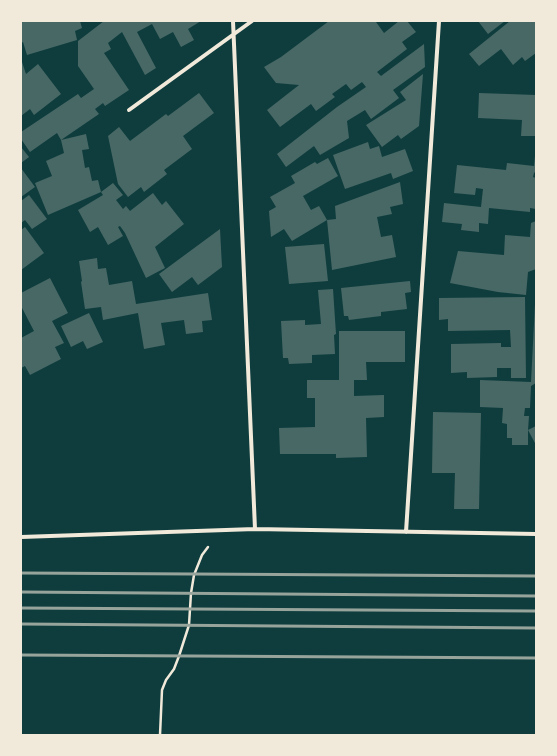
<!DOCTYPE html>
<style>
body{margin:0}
#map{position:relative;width:557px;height:756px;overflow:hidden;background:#0f3d3e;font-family:Lora,serif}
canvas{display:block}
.frame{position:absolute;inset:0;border:22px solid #f1e9da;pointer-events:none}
</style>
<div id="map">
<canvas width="557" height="756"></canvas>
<div class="frame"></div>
</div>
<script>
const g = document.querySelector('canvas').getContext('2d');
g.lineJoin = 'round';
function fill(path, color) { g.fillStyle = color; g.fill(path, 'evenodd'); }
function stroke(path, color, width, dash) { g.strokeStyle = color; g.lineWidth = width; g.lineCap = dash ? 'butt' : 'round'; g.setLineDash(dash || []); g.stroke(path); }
const building = new Path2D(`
 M 21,21 L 80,21 L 82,28 L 75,31 L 77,40 L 27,55 L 23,42 L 21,43 Z
 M 104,21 L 201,21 L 188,29 L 194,40 L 181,47 L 173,32 L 160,39 L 152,24 L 137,32 L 156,68 L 145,75 L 122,32 L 108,43 L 111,49 L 104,53 L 129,90 L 105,106 L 103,103 L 95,109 L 99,114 L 61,140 L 86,134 L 89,149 L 82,150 L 85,168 L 89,167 L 92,181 L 98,180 L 101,192 L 113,183 L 123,195 L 116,200 L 123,209 L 126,206 L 130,211 L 153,193 L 162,205 L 166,201 L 184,224 L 155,247 L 165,268 L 146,278 L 125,233 L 120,226 L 118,227 L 123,236 L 108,245 L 98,227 L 90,232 L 78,210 L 103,195 L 101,192 L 48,215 L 35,183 L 52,176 L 46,161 L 64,153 L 61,140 L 57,133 L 30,152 L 21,139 L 21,132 L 78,94 L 81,98 L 94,89 L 78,66 L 78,41 Z
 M 329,21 L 377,21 L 376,22 L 384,33 L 399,21 L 407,21 L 416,32 L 402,42 L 407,49 L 377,72 L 381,76 L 424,44 L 425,67 L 393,90 L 399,98 L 371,119 L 365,110 L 347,121 L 349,138 L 320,155 L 314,146 L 286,167 L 277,154 L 337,107 L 366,87 L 362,82 L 351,90 L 346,84 L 332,94 L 335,97 L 316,111 L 311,104 L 280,127 L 267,110 L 299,85 L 276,83 L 264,67 L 281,57 Z
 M 478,21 L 505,21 L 488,34 Z
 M 510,21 L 536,21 L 536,53 L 525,61 L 522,57 L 513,65 L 501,49 L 479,66 L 469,54 Z
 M 21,59 L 26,74 L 38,64 L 61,94 L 34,115 L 30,109 L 21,116 Z
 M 423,74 L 419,126 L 401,139 L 398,135 L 382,147 L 366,125 L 406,100 L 400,92 Z
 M 199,93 L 214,113 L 183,136 L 192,149 L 164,170 L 167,174 L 144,192 L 141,187 L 128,197 L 118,184 L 108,136 L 119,127 L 130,141 L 166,114 L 168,116 Z
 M 479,93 L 536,95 L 536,136 L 521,136 L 522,120 L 478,118 Z
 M 368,142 L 370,149 L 379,146 L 382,157 L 405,149 L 413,171 L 393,179 L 391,173 L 345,189 L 333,155 Z
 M 21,147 L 29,157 L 21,163 Z
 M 535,156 L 536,156 L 536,171 L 534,173 L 533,177 L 536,178 L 536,209 L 530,208 L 530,212 L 489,208 L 488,224 L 479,223 L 479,232 L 461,230 L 462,224 L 442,222 L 444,203 L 481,207 L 483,189 L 476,188 L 475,195 L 454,193 L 457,165 L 506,170 L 507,163 L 534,166 Z
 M 328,158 L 338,176 L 303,196 L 311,210 L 319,206 L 327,220 L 292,241 L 284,229 L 271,237 L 269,211 L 276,207 L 270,197 L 295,183 L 291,176 L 315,162 L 317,164 Z
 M 21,168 L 35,187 L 21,197 Z
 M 400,182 L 403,204 L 390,207 L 392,214 L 377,217 L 381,237 L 392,235 L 396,257 L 332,270 L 327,220 L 336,219 L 335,206 Z
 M 29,195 L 47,219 L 32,229 L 25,220 L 21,223 L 21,201 Z
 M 536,221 L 536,269 L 528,272 L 526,295 L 498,292 L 450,283 L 458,251 L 504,255 L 505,235 L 530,237 L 531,223 Z
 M 25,227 L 44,253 L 21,270 L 21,230 Z
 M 220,229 L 222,267 L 198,285 L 192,277 L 172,292 L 159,274 Z
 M 324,244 L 328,281 L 289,284 L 285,247 Z
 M 97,258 L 98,269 L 106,268 L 109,285 L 132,281 L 136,304 L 208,293 L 212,320 L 202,321 L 203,332 L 186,334 L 184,320 L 161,323 L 165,345 L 144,349 L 138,313 L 103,320 L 101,307 L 85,309 L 81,282 L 82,281 L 79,261 Z
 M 50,278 L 68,313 L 52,321 L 64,343 L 55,347 L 61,359 L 30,375 L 25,366 L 21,368 L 21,338 L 34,331 L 21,306 L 21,293 Z
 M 410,281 L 411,292 L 405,293 L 407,309 L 381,312 L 381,316 L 349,320 L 348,316 L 344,316 L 341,288 Z
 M 333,289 L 336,334 L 334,335 L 335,354 L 312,355 L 312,363 L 289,364 L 288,358 L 283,358 L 281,321 L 305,320 L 305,325 L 321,324 L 318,290 Z
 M 525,297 L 526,378 L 511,378 L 511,368 L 497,368 L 497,377 L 467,378 L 467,372 L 451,373 L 451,344 L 501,343 L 501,347 L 511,347 L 510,330 L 448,331 L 448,319 L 439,320 L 439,298 Z
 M 535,304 L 536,304 L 536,383 L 531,386 L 530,408 L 525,408 L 524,416 L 529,416 L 528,430 L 536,426 L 536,445 L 528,430 L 528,445 L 512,445 L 512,438 L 507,438 L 507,424 L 502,423 L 503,408 L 480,407 L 480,380 L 531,382 Z
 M 89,313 L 103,342 L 87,349 L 83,341 L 71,347 L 61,326 Z
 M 339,331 L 405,331 L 405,362 L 366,362 L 367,380 L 354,380 L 354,396 L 384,395 L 384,417 L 366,418 L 367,457 L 336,458 L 336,454 L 280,454 L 279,428 L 315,427 L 315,398 L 307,398 L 307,380 L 339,380 Z
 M 433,412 L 481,413 L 479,509 L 454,509 L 455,473 L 432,473 Z`);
const path = new Path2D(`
 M 160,735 L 162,690 L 166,680 L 174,669 L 179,656 L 189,625 L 191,593 L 194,575 L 202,555 L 208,547`);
const minor = new Path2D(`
 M 233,21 L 255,529
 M 129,110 L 252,21
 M 406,532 L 439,21
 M 21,537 L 255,529 L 536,534`);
const rail = new Path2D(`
 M 21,573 L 536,576
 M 21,592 L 536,596
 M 21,608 L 536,611
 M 21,624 L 536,628
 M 21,655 L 536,658`);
fill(building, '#486865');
stroke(path, '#f1e9da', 2.5);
stroke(minor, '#f1e9da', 4);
stroke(rail, '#97a49c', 3);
</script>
